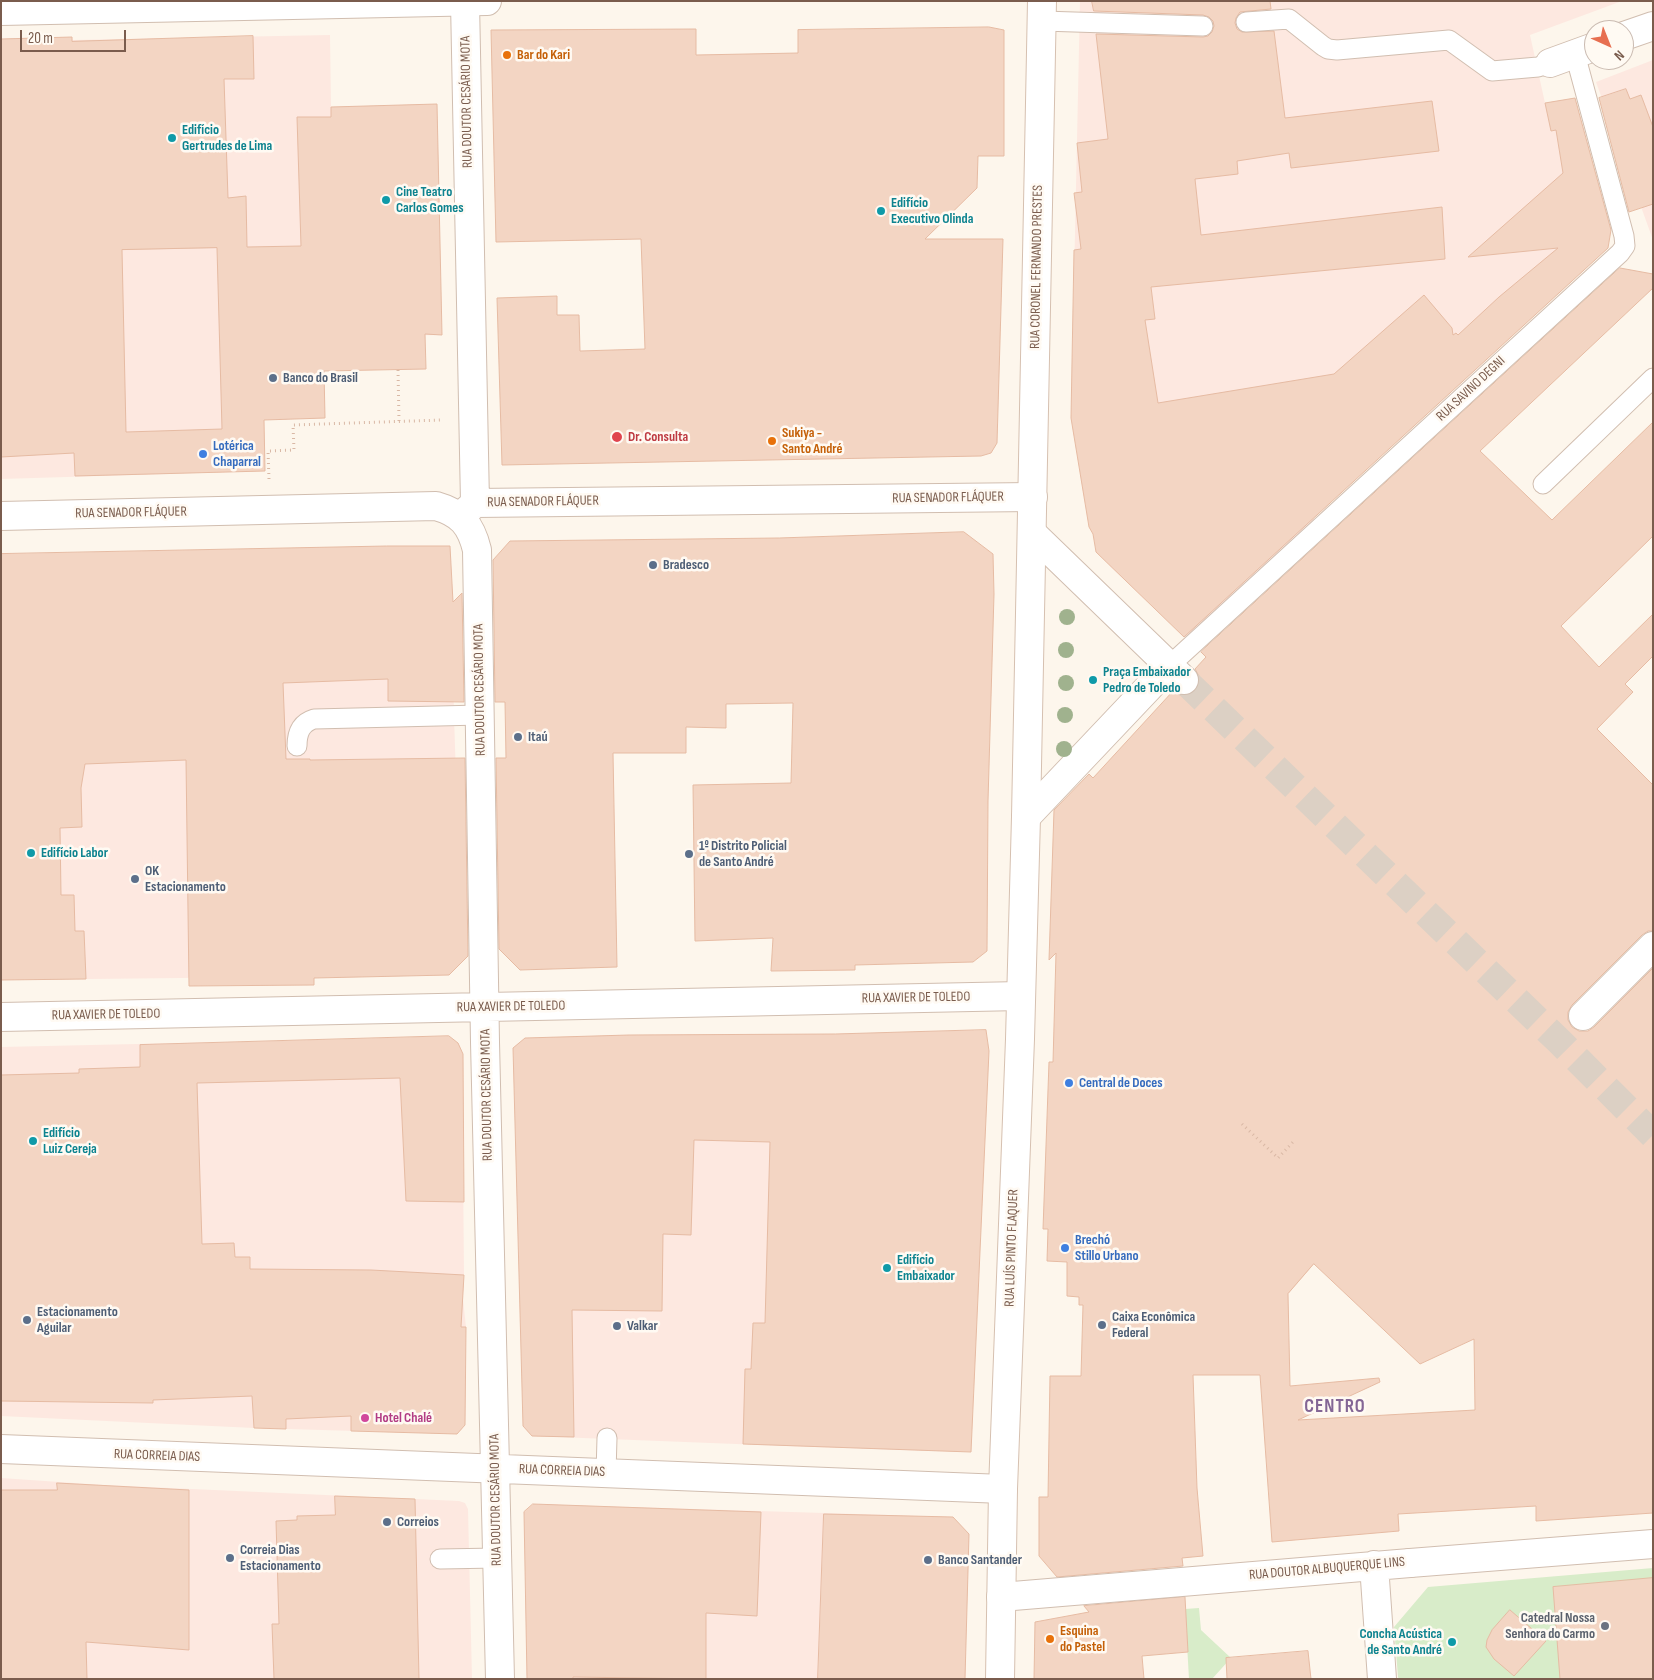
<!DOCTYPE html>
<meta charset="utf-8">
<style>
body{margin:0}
#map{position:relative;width:1654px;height:1680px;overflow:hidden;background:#fdf6ec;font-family:"Sofia Sans Condensed",sans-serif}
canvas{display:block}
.frame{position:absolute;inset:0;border:2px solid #7a5c4d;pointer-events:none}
.north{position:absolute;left:1584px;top:20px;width:50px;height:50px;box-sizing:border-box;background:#fffaf3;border:1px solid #cabbb1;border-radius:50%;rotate:136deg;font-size:14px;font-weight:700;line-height:20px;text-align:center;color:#7a5c4d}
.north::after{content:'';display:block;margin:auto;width:18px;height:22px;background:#e76f51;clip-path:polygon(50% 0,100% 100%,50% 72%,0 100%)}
.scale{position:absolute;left:20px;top:30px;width:106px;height:22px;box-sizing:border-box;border:2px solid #7a5c4d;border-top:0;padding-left:6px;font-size:15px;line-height:18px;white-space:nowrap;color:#7a5c4d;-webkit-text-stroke:4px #fffaf3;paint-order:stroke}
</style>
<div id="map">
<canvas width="1654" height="1680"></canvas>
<div class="frame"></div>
<div class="north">N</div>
<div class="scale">20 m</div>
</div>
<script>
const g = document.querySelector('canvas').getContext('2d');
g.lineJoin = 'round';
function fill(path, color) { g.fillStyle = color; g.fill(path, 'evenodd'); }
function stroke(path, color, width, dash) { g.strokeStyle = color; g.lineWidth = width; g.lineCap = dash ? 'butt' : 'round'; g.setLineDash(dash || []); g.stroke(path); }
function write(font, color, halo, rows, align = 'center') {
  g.font = font + ' "Sofia Sans Condensed",sans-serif'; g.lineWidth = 5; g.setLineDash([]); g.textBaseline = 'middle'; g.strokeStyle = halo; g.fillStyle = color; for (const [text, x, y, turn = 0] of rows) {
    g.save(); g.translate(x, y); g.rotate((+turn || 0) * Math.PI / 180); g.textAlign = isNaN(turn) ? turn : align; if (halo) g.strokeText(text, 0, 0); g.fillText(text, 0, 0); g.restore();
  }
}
const commercial = new Path2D(`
 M 1080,1 L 1622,1 L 1530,35 L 1545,103 L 1575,98 L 1584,143 L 1610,233 L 1609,240 L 1602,253 L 1313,518 L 1318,523 L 1188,640 L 1110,566 L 1093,534 L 1083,492 L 1071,418 Z
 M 330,35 L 331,107 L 437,104 L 442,335 L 324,337 L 325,418 L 264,420 L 265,471 L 1,479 L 1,39 L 72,37 L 73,40 Z
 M 1653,60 L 1653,240 L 1596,82 Z
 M 387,546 L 440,546 L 451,556 L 454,716 L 462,962 L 449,975 L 1,980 L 1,554 Z
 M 974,1030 L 964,1451 L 961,1452 L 787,1446 L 532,1436 L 523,1426 L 513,1048 L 525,1038 L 629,1035 L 835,1034 Z
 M 317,1040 L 458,1043 L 462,1051 L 464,1275 L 463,1299 L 466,1327 L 465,1425 L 457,1434 L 254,1428 L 1,1416 L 1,1047 Z
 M 1,1478 L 103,1485 L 459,1501 L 465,1503 L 468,1509 L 472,1679 L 1,1679 Z
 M 533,1504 L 953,1517 L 969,1534 L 965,1679 L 527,1679 L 524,1512 Z`);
const green = new Path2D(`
 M 1653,1568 L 1653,1679 L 1399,1679 L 1398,1677 L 1394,1627 L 1428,1587 Z
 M 1199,1608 L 1201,1630 L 1231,1658 L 1212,1679 L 1189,1679 L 1185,1609 Z`);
const building = new Path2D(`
 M 1092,1 L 1270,1 L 1271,9 L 1240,12 L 1236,18 L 1235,23 L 1237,29 L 1242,32 L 1274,31 L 1285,118 L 1432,101 L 1439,151 L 1291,168 L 1289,153 L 1237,161 L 1238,174 L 1195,179 L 1201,235 L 1442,207 L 1445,259 L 1151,287 L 1155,319 L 1145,320 L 1158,403 L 1334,374 L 1424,295 L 1452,328 L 1453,335 L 1456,333 L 1458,335 L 1499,297 L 1558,248 L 1468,257 L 1563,173 L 1556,130 L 1551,131 L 1545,103 L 1575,98 L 1611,230 L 1608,248 L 1184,637 L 1096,552 L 1093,534 L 1089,527 L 1071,418 L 1074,250 L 1081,249 L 1074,193 L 1082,192 L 1077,143 L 1108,139 L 1096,34 L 1203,37 L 1208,36 L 1212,32 L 1214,26 L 1213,21 L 1209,17 L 1203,15 L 1094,11 Z
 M 989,27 L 1004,30 L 1004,156 L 978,156 L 977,188 L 925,239 L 1003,239 L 997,443 L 991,453 L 981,456 L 502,465 L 497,298 L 557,296 L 557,315 L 579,315 L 580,351 L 645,349 L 641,239 L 496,242 L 491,30 L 696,29 L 696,55 L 798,53 L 798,30 Z
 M 253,36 L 254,79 L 224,79 L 228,198 L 246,196 L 247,247 L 301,246 L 297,117 L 331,117 L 331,107 L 437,104 L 442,335 L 425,334 L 426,369 L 324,371 L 325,418 L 264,420 L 265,471 L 75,476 L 74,453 L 1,457 L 1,39 L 72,37 L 72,41 ZM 217,248 L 222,429 L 126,432 L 122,250 Z
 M 1626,89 L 1630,99 L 1641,95 L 1653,127 L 1653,204 L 1629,212 L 1599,98 Z
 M 1620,268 L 1653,274 L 1653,288 L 1480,451 L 1552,520 L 1653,422 L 1653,536 L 1561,626 L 1599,667 L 1653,614 L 1653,656 L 1625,684 L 1633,692 L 1597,729 L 1653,785 L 1653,931 L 1648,931 L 1642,935 L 1572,1005 L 1568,1012 L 1568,1020 L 1572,1027 L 1579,1031 L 1588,1031 L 1594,1027 L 1653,968 L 1653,1513 L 1536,1521 L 1536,1506 L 1398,1514 L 1399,1531 L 1272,1542 L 1260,1375 L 1193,1375 L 1197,1488 L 1203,1556 L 1182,1558 L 1183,1566 L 1057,1577 L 1039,1556 L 1039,1497 L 1048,1497 L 1050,1376 L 1081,1376 L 1083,1305 L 1079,1305 L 1079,1297 L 1067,1296 L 1067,1262 L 1047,1261 L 1048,1229 L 1043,1229 L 1049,1062 L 1053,1062 L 1056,953 L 1049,960 L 1054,810 L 1089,774 L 1093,778 L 1173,691 L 1180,695 L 1188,695 L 1196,690 L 1199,684 L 1199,676 L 1195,669 L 1206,657 L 1201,652 ZM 1314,1264 L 1420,1364 L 1474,1339 L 1475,1410 L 1298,1420 L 1380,1382 L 1379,1378 L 1290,1386 L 1288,1294 Z
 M 964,532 L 993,554 L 994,594 L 988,801 L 987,951 L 973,962 L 855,965 L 855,970 L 771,971 L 773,938 L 695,941 L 693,785 L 791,783 L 793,703 L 726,704 L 726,728 L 686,727 L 686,753 L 613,753 L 617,967 L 520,970 L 499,949 L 496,758 L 506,758 L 505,702 L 495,702 L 493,560 L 510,541 L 779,538 Z
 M 387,546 L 450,546 L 453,602 L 462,593 L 464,702 L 388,701 L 388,679 L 283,683 L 286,759 L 310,759 L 310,760 L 465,758 L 468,956 L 449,975 L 314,978 L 314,985 L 189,986 L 186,760 L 85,764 L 81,788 L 82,827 L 60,828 L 61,895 L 74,895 L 75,931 L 84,931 L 86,979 L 1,980 L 1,554 Z
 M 986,1030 L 989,1051 L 971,1452 L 743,1444 L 745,1369 L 751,1369 L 753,1323 L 765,1323 L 770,1142 L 694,1140 L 691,1235 L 663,1234 L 662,1311 L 572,1310 L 574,1437 L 532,1436 L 523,1426 L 513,1048 L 525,1038 L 629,1035 L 835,1034 Z
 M 449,1036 L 458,1043 L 463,1054 L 464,1202 L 406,1201 L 400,1078 L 197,1083 L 202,1244 L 234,1243 L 235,1257 L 250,1257 L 250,1269 L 371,1270 L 464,1275 L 461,1327 L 466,1327 L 465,1425 L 457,1434 L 351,1431 L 351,1416 L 286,1419 L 286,1429 L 254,1428 L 252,1396 L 153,1400 L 153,1403 L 1,1401 L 1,1075 L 79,1073 L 79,1069 L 140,1067 L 140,1045 Z
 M 57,1483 L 189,1490 L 189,1650 L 86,1642 L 87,1679 L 1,1679 L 1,1490 L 57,1490 Z
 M 335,1496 L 415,1499 L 419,1679 L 274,1679 L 272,1624 L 279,1624 L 276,1521 L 297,1520 L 297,1516 L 335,1515 Z
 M 533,1504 L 761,1512 L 757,1616 L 706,1613 L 706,1679 L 573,1677 L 573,1679 L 527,1679 L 524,1512 Z
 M 824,1514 L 953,1517 L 969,1534 L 965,1679 L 818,1679 Z
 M 1653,1578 L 1653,1679 L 1560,1679 L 1553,1587 Z
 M 1185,1597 L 1188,1652 L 1142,1656 L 1144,1679 L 1034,1679 L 1035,1622 L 1089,1612 L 1084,1606 Z
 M 1510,1610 L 1546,1641 L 1514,1676 L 1494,1659 L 1486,1647 L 1487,1640 L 1492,1630 Z
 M 1308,1651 L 1311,1679 L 1227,1679 L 1226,1658 Z`);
const pedestrianTunnel = new Path2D(`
 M 1184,680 L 1559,1041 L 1653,1135`);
const path = new Path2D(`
 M 398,370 L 399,421
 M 269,479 L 268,451 L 294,450 L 293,425 L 441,420
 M 1242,1124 L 1278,1158 L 1293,1142`);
const service = new Path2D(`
 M 1042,21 L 1203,26
 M 1246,22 L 1289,19 L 1323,46 L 1328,49 L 1337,50 L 1449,40 L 1492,71 L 1538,67 L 1550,63
 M 1543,484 L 1653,378
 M 1169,666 L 1620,253 L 1625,246 L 1624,236 L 1575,54
 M 297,746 C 297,733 301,723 314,719 L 480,715
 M 606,1473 L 607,1438
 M 440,1559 L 497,1558`);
const pedestrian = new Path2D(`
 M 465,2 L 475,503
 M 460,517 L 475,503 L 1033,497
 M 1032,533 L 1184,680
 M 1026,817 L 1169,666
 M 1583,1016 L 1653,946
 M 1410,1563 L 1653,1544`);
const minor = new Path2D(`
 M 1,11 L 487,1
 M 1624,36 L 1653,26
 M 1550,63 L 1594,47
 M 1,516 L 436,506 C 461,513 471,525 477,550 L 485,1042 L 500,1679
 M 1,1017 L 1021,996
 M 1,1449 L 1003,1489
 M 1374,1565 L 1382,1679
 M 1001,1597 L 1410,1563`);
const secondary = new Path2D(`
 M 1000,1679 L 1003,1489 L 1020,1039 L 1026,817 L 1042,1`);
const trees = [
 [1067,617],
 [1066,650],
 [1066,683],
 [1065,715],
 [1064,749]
];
const markers = [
 [507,55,5,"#e8710a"],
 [172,138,5,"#0f9aa8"],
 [386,200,5,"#0f9aa8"],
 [881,211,5,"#0f9aa8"],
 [273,378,5,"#5c6f8a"],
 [617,437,6,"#e0444e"],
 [772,441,5,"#e8710a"],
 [203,454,5,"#3f7fe0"],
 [653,565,5,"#5c6f8a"],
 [1093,680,5,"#0f9aa8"],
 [518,737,5,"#5c6f8a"],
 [31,853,5,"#0f9aa8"],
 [689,854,5,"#5c6f8a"],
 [135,879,5,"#5c6f8a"],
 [1069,1083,5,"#3f7fe0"],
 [33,1141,5,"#0f9aa8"],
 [1065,1248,5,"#3f7fe0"],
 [887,1268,5,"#0f9aa8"],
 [27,1320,5,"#5c6f8a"],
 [1102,1325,5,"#5c6f8a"],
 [617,1326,5,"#5c6f8a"],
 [365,1418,5,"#d1479c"],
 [387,1522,5,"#5c6f8a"],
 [230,1558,5,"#5c6f8a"],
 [928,1560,5,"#5c6f8a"],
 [1605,1626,5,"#6b7280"],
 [1050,1639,5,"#e8710a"],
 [1452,1642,5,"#0f9aa8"]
];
const foodNames = [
 ["Bar do Kari",517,55],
 ["Sukiya -",782,433],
 ["Santo André",782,449],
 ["Esquina",1060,1631],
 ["do Pastel",1060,1647]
];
const streetNames = [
 ["RUA DOUTOR CESÁRIO MOTA",467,102,-91],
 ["RUA CORONEL FERNANDO PRESTES",1037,267,-89],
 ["RUA SAVINO DEGNI",1471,389,-43],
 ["RUA SENADOR FLÁQUER",948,498,-1],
 ["RUA SENADOR FLÁQUER",543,502,-1],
 ["RUA SENADOR FLÁQUER",131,513,-1],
 ["RUA DOUTOR CESÁRIO MOTA",480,690,-91],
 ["RUA XAVIER DE TOLEDO",916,998,-1],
 ["RUA XAVIER DE TOLEDO",511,1007,-1],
 ["RUA XAVIER DE TOLEDO",106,1015,-1],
 ["RUA DOUTOR CESÁRIO MOTA",487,1095,-91],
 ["RUA LUÍS PINTO FLAQUER",1012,1248,-88],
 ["RUA CORREIA DIAS",157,1456,2],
 ["RUA CORREIA DIAS",562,1471,2],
 ["RUA DOUTOR CESÁRIO MOTA",496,1500,-91],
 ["RUA DOUTOR ALBUQUERQUE LINS",1327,1569,-5]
];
const cultureNames = [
 ["Edifício",182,130],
 ["Gertrudes de Lima",182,146],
 ["Cine Teatro",396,192],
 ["Carlos Gomes",396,208],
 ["Edifício",891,203],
 ["Executivo Olinda",891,219],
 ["Praça Embaixador",1103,672],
 ["Pedro de Toledo",1103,688],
 ["Edifício Labor",41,853],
 ["Edifício",43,1133],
 ["Luiz Cereja",43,1149],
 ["Edifício",897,1260],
 ["Embaixador",897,1276],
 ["Concha Acústica",1442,1634,"right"],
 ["de Santo André",1442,1650,"right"]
];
const serviceNames = [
 ["Banco do Brasil",283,378],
 ["Bradesco",663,565],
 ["Itaú",528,737],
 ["1º Distrito Policial",699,846],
 ["de Santo André",699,862],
 ["OK",145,871],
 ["Estacionamento",145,887],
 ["Estacionamento",37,1312],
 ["Aguilar",37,1328],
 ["Caixa Econômica",1112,1317],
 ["Federal",1112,1333],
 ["Valkar",627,1326],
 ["Correios",397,1522],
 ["Correia Dias",240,1550],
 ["Estacionamento",240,1566],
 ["Banco Santander",938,1560]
];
const healthNames = [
 ["Dr. Consulta",628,437]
];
const shopNames = [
 ["Lotérica",213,446],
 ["Chaparral",213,462],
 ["Central de Doces",1079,1083],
 ["Brechó",1075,1240],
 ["Stillo Urbano",1075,1256]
];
const hotelNames = [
 ["Hotel Chalé",375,1418]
];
const worshipNames = [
 ["Catedral Nossa",1595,1618],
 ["Senhora do Carmo",1595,1634]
];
const districtNames = [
 ["CENTRO",1335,1407]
];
fill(commercial, '#fde8e0');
fill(green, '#d8ecc9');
fill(building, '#f3d5c3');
stroke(building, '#e6bba3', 1);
stroke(pedestrianTunnel, '#dcd0c4', 28, [28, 14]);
stroke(service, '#d1beb0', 21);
stroke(pedestrian, '#d1beb0', 30);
stroke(minor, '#d1beb0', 30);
stroke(secondary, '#d6c0b0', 30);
stroke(path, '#d9b8a5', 3, [1, 4]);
stroke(service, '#fff', 19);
stroke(pedestrian, '#fff', 28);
stroke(minor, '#fff', 28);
stroke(secondary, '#fff', 28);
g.fillStyle = '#a0b28e';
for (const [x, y] of trees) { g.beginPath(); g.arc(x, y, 8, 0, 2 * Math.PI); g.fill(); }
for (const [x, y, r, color] of markers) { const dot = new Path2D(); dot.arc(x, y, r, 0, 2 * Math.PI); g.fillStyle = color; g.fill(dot); stroke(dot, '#fffaf3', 2); }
write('bold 14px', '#c56008', '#fffaf3', foodNames, 'left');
write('14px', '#7a5c4d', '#fffaf3', streetNames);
write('bold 14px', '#0d838f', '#fffaf3', cultureNames, 'left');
write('bold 14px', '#4e5e75', '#fffaf3', serviceNames, 'left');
write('bold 14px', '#be3a42', '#fffaf3', healthNames, 'left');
write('bold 14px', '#366cbe', '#fffaf3', shopNames, 'left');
write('bold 14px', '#b23c85', '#fffaf3', hotelNames, 'left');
write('bold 14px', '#5b616d', '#fffaf3', worshipNames, 'right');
g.letterSpacing = '1px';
write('bold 19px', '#846695', '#fffaf3', districtNames);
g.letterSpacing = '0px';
</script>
